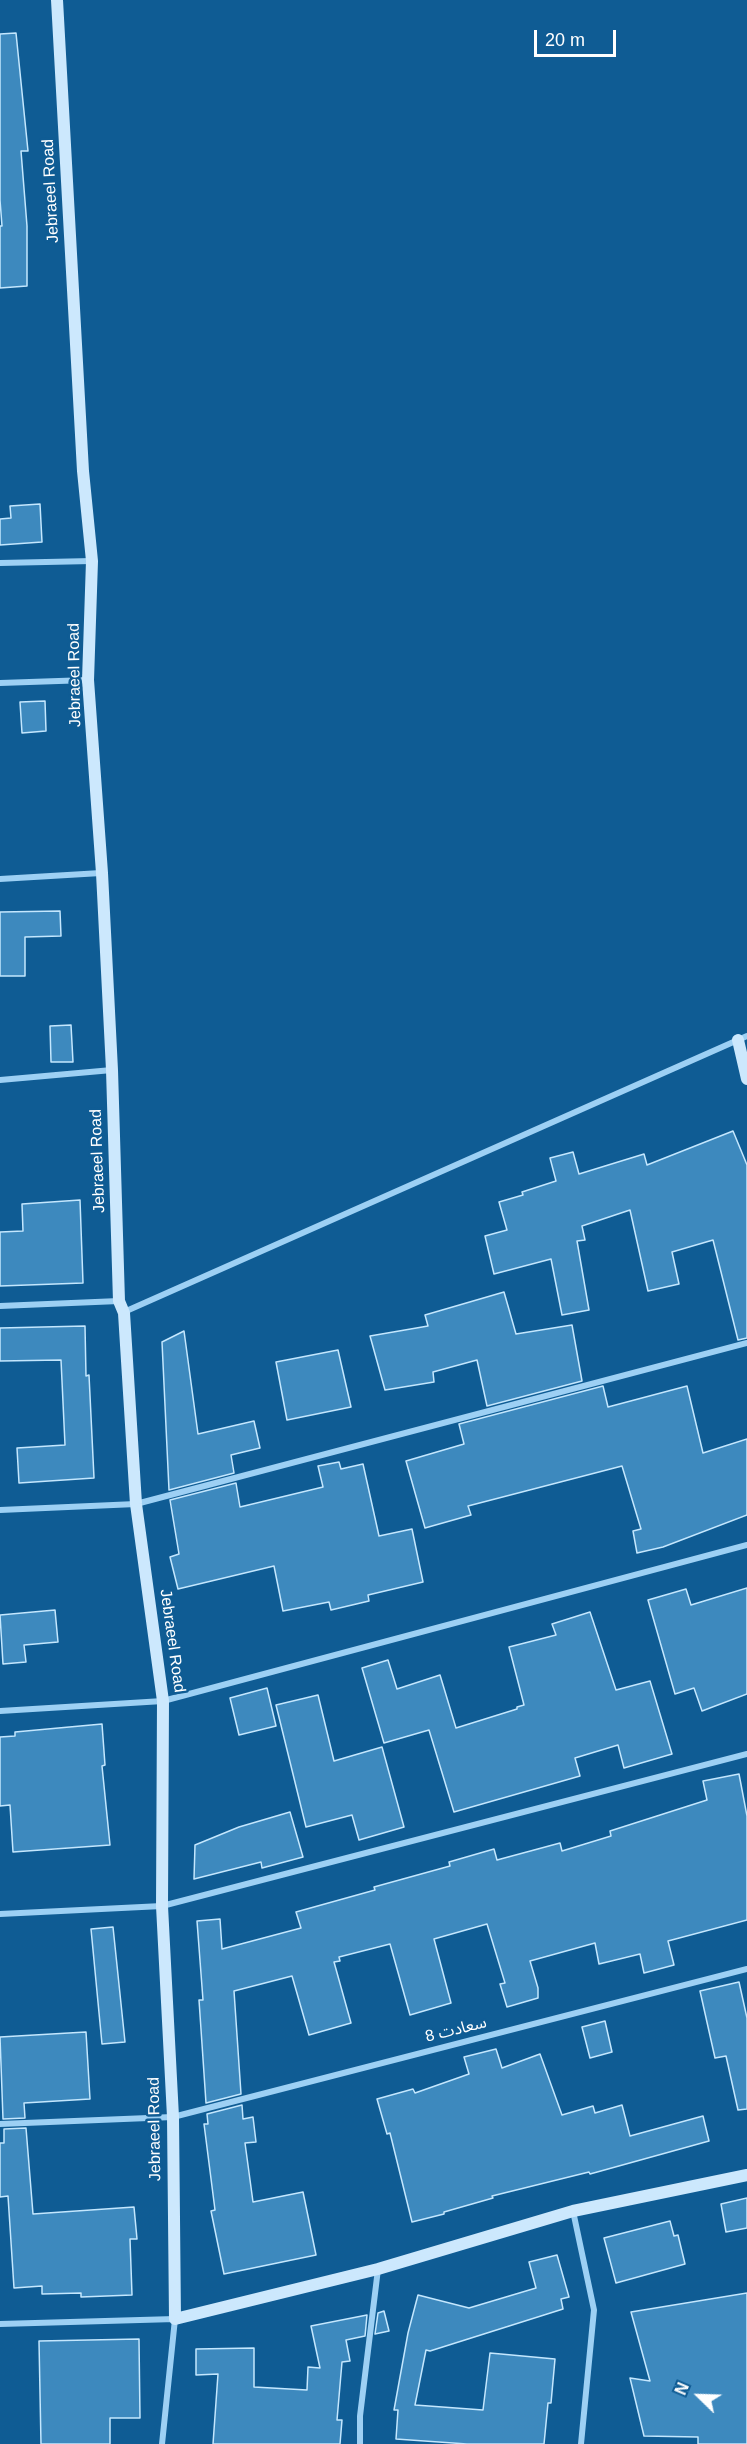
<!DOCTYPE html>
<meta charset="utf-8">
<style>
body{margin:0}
#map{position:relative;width:747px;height:2444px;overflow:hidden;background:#0f5c94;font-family:Arial,sans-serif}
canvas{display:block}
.north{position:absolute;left:669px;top:2366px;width:60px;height:60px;-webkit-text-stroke:4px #0f5c94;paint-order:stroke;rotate:293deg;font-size:16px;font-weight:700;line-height:24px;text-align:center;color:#fff}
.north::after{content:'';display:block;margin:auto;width:21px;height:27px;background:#fff;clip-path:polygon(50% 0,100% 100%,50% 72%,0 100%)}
.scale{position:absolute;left:534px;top:30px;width:82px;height:27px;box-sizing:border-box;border:3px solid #fff;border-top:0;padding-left:8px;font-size:18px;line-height:21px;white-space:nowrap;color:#fff;-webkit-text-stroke:4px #0f5c94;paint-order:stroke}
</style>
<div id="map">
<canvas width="747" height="2444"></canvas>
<div class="north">N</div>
<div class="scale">20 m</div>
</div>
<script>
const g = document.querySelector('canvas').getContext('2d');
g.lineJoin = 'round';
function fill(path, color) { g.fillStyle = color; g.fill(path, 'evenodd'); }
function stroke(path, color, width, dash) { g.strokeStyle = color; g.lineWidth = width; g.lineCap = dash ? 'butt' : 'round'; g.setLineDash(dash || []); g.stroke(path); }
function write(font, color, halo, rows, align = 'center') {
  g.font = font + ' Arial,"Noto Sans Arabic",sans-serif'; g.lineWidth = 5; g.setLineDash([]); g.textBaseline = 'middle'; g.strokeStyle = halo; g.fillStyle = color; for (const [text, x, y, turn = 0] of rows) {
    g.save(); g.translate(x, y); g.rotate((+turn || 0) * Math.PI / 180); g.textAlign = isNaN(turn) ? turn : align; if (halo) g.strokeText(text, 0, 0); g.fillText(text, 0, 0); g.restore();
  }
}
const building = new Path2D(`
 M 16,33 L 28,151 L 21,151 L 27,226 L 27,286 L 0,288 L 0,226 L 2,226 L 0,200 L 0,34 Z
 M 40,504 L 42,542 L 0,545 L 0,519 L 11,518 L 10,506 Z
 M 45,701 L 46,731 L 22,733 L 20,702 Z
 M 60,911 L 61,936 L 25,937 L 25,976 L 0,976 L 0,912 Z
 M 71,1025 L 73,1062 L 51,1062 L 50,1026 Z
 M 733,1131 L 747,1165 L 747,1338 L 738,1340 L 713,1240 L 672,1252 L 679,1284 L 648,1291 L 630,1210 L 582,1226 L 585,1240 L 577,1241 L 589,1310 L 562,1315 L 551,1259 L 494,1274 L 485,1236 L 507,1230 L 499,1202 L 523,1195 L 522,1192 L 556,1181 L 550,1158 L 573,1152 L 579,1174 L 644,1154 L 647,1165 Z
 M 80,1200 L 83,1283 L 0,1286 L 0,1232 L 23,1231 L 22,1204 Z
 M 504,1292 L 516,1334 L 572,1325 L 582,1381 L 487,1406 L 477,1360 L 433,1372 L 434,1382 L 385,1390 L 370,1336 L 428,1326 L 425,1315 Z
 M 85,1326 L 86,1376 L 89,1375 L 94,1478 L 19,1483 L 17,1448 L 65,1445 L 61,1360 L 0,1361 L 0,1328 Z
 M 184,1331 L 198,1434 L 254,1421 L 260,1448 L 231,1455 L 234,1473 L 169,1490 L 162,1342 Z
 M 338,1350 L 351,1407 L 287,1420 L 276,1362 Z
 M 603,1386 L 608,1407 L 687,1386 L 703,1453 L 747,1439 L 747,1515 L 663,1547 L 637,1553 L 633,1531 L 641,1529 L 622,1466 L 468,1506 L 471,1515 L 425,1528 L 406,1461 L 464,1444 L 459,1424 Z
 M 339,1462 L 341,1469 L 363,1464 L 379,1536 L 412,1529 L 423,1582 L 368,1595 L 369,1601 L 331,1610 L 329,1602 L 283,1611 L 274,1566 L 178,1589 L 170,1557 L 179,1554 L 170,1500 L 236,1483 L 240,1507 L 323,1487 L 318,1466 Z
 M 747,1588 L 747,1694 L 702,1711 L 694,1688 L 675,1694 L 648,1600 L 686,1589 L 691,1605 Z
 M 55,1610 L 58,1642 L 24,1645 L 26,1662 L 3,1664 L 0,1615 Z
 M 590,1612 L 616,1690 L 650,1681 L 672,1754 L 624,1768 L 618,1745 L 575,1758 L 580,1776 L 454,1812 L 429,1730 L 384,1743 L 362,1668 L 388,1660 L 397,1689 L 440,1675 L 456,1728 L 517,1709 L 517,1707 L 524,1705 L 509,1647 L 556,1635 L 552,1624 Z
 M 267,1688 L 276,1726 L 239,1735 L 230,1698 Z
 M 318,1695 L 334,1761 L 382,1747 L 404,1827 L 359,1840 L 352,1815 L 306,1827 L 276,1705 Z
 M 102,1724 L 105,1765 L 102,1766 L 110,1845 L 13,1852 L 10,1805 L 0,1806 L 0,1737 L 15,1736 L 15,1732 Z
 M 739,1774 L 747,1816 L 747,1920 L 668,1941 L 674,1965 L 644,1973 L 640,1954 L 599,1964 L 595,1943 L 530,1961 L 538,1988 L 538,1998 L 507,2007 L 500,1984 L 505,1983 L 487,1924 L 434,1939 L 451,2003 L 410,2015 L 390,1944 L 339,1957 L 340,1961 L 334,1962 L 351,2023 L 309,2035 L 292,1976 L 234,1991 L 241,2094 L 206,2103 L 199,2000 L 203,2000 L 197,1921 L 220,1919 L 222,1949 L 301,1928 L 296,1912 L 375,1890 L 374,1887 L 450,1866 L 449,1862 L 494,1849 L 497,1860 L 560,1843 L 562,1851 L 611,1836 L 610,1831 L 707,1800 L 703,1781 Z
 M 290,1812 L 303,1857 L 262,1868 L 261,1862 L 194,1879 L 195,1845 L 239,1827 Z
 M 113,1927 L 125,2042 L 102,2044 L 91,1929 Z
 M 739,1982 L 747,2018 L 747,2109 L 738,2110 L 726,2056 L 715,2058 L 700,1991 Z
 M 605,2021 L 612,2052 L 590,2058 L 582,2027 Z
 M 86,2032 L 90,2099 L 24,2103 L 25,2118 L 3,2119 L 0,2037 Z
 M 496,2049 L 502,2068 L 540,2054 L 562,2115 L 593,2106 L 595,2113 L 622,2105 L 630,2136 L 703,2116 L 709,2141 L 590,2174 L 589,2172 L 492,2196 L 493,2198 L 444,2212 L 444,2214 L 412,2222 L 390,2133 L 387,2134 L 377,2099 L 413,2089 L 415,2093 L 469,2074 L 464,2057 Z
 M 242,2105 L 243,2119 L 253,2117 L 256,2142 L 245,2143 L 253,2202 L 303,2192 L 316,2255 L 224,2274 L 211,2211 L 215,2210 L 204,2124 L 208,2124 L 207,2114 Z
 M 26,2128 L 33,2214 L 134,2207 L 137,2239 L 130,2239 L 132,2295 L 81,2297 L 81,2293 L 42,2294 L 42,2286 L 14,2288 L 8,2196 L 0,2197 L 0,2143 L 4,2143 L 4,2129 Z
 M 747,2198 L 747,2228 L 726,2232 L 721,2204 Z
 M 670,2221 L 674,2236 L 678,2235 L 685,2264 L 616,2283 L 604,2238 Z
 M 557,2255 L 569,2297 L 561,2299 L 563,2309 L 430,2351 L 426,2350 L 415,2405 L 483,2410 L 490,2353 L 555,2359 L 551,2403 L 548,2403 L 544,2444 L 467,2444 L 396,2439 L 398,2410 L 394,2410 L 408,2333 L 418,2295 L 469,2308 L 536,2288 L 529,2262 Z
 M 747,2293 L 747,2444 L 698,2444 L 698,2437 L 644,2436 L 630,2378 L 650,2381 L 631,2312 Z
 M 384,2311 L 389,2331 L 375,2334 L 378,2313 Z
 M 367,2315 L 365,2336 L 346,2340 L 350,2361 L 342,2362 L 337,2420 L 342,2420 L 340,2444 L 213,2444 L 218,2374 L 196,2375 L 196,2349 L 254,2348 L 254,2387 L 307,2390 L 308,2367 L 320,2368 L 311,2326 Z
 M 139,2339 L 140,2418 L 110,2418 L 110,2444 L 41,2444 L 39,2341 Z`);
const street = new Path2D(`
 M 0,563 L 92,561
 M 0,683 L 88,680
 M 0,879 L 101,873
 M 0,1080 L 112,1070
 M 0,1306 L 119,1301
 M 124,1312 L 747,1036
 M 0,1510 L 136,1504 L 747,1343
 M 0,1711 L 163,1701 L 747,1545
 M 0,1914 L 162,1906 L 747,1754
 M 0,2124 L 173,2117 L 747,1969
 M 573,2211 L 594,2310 L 581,2444
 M 0,2324 L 175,2319 L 162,2444
 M 360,2444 L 360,2416 L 378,2269`);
const secondary = new Path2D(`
 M 57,0 L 83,471 L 92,561 L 88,680 L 102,873 L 112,1070 L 119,1301 L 124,1313 L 136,1504 L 163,1701 L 162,1906 L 173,2117 L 175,2319 L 378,2269 L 573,2211 L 747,2175
 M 738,1040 L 747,1079`);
const streetNames = [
 ["Jebraeel Road",51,191,-93],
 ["Jebraeel Road",75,675,-91],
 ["Jebraeel Road",98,1161,-92],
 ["Jebraeel Road",172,1641,82],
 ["سعادت 8",456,2030,-14],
 ["Jebraeel Road",155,2129,-91]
];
fill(building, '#3d89be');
stroke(building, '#c4e7fe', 1.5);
stroke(street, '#9dd0f4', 6);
stroke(secondary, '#cce8fd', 12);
write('16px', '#fff', '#0f5c94', streetNames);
</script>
